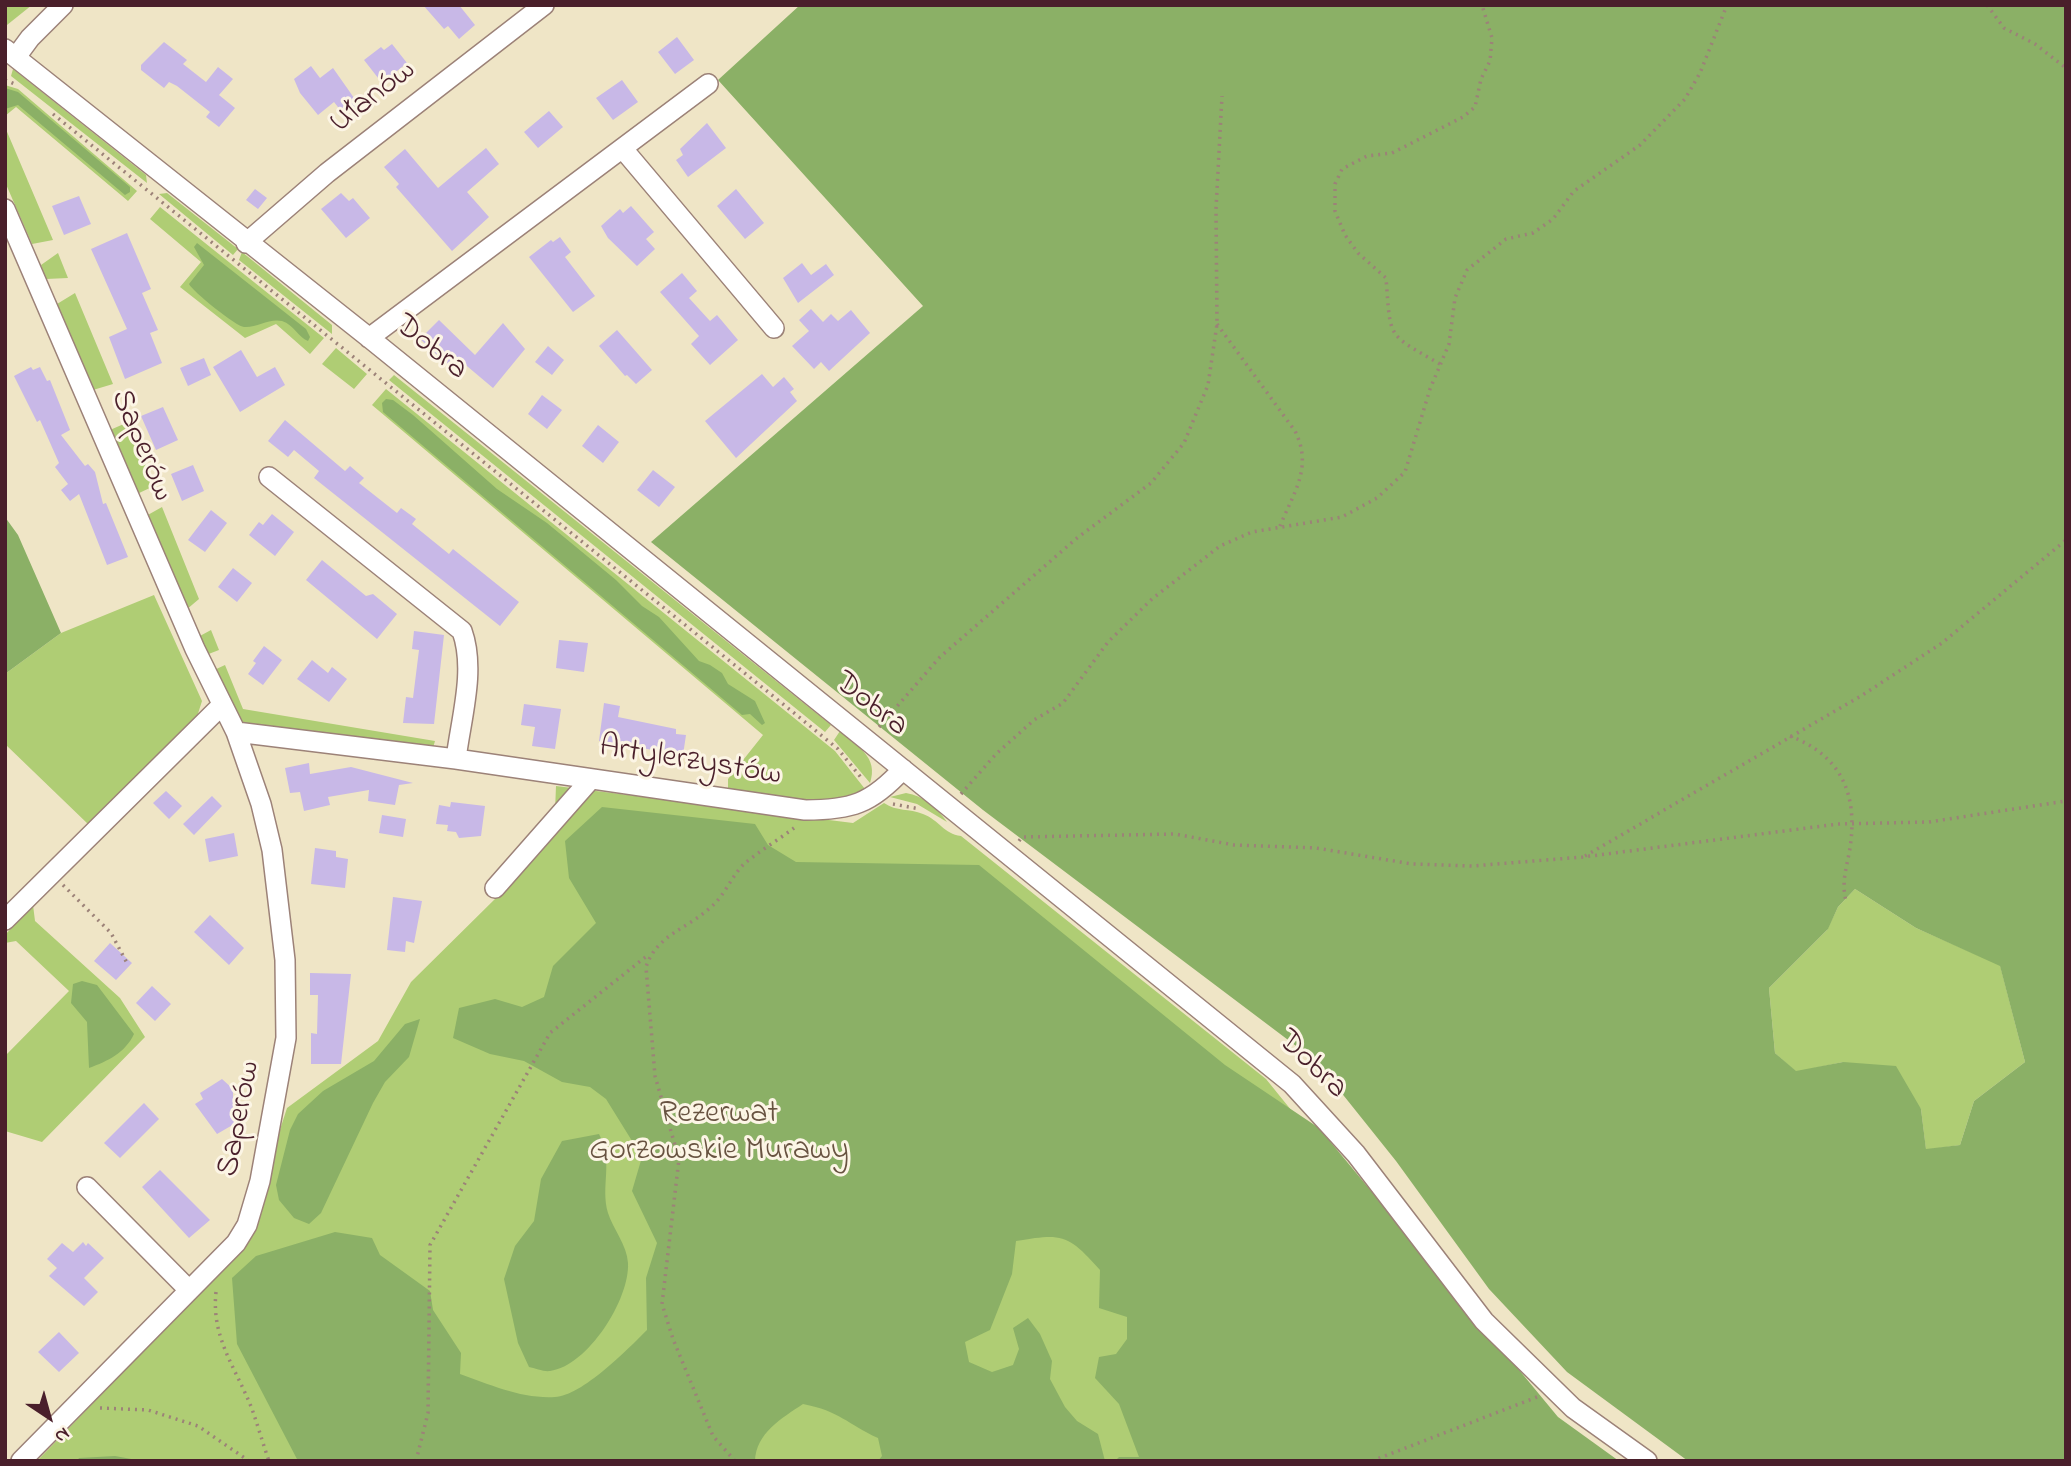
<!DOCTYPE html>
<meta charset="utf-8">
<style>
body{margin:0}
#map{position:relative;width:2071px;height:1466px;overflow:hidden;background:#efe5c6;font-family:"Indie Flower",sans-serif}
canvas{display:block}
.frame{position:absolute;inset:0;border:7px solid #4a1f2b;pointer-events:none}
.north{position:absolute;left:14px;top:1382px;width:70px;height:70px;-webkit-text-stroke:5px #fcf5e5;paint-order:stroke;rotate:144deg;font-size:19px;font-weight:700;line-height:28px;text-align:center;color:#4a1f2b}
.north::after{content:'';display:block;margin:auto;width:24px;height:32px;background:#4a1f2b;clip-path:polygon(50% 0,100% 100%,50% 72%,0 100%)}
</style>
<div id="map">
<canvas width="2071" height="1466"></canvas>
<div class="frame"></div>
<div class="north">N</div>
</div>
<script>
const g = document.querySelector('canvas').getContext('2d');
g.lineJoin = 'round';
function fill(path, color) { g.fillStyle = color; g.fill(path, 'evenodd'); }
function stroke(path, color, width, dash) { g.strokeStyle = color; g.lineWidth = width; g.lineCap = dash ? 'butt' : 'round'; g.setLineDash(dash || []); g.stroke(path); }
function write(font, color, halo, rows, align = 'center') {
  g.font = font + ' "Indie Flower",sans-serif'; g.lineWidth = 6; g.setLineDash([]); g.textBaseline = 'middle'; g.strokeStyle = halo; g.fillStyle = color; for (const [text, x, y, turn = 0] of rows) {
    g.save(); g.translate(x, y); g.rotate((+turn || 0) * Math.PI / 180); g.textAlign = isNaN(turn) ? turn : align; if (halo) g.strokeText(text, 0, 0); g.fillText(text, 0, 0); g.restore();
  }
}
const green = new Path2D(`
 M 5,5 L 32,5 L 7,25 Z
 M 13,69 L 146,175 L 147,183 L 11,76 Z
 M 5,85 L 18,89 L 137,191 L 128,201 L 16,107 L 5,116 Z
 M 5,127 L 53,240 L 32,244 L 5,182 Z
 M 167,193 L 238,249 L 233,255 L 159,194 Z
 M 160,207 L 324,338 L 310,354 L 276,324 L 245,338 L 180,287 L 201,262 L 150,219 Z
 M 242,252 L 332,325 L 332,334 L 239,260 Z
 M 58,253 L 68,278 L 46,279 L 41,265 Z
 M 75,293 L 113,384 L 93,390 L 57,304 Z
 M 336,348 L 367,374 L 354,389 L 322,364 Z
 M 394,375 L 831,725 L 825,732 L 389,380 Z
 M 386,389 L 835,751 L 865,789 C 833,813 766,795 728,790 L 728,779 L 763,735 L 372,405 Z
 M 122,407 L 154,486 L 137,494 L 110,430 L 126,423 L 120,409 Z
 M 162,507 L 199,599 L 186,610 L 146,516 Z
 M 154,595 L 202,701 L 195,723 L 89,825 L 5,744 L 5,674 L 61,633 Z
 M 211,630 L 219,650 L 206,655 L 198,637 Z
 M 225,665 L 243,709 L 435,741 L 432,751 L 244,724 L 212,671 Z
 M 840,731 C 857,746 879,757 870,783 L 834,740 Z
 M 556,786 L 853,823 L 884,803 C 897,812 909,808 923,814 C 939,820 944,834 961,836 L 1266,1079 L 1539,1416 L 1604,1461 L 37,1461 L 241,1250 L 287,1108 L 378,1041 L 411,982 L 497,897 L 555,811 Z
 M 906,793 C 924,796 937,808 947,822 L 917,804 L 890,797 Z
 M 1855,889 L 1916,928 L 2000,965 L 2025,1062 L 1974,1101 L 1960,1145 L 1926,1150 L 1921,1109 L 1843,1062 L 1796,1072 L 1775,1053 L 1769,988 L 1827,930 L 1838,907 Z
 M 33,905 L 35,921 L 120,998 L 145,1037 L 42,1142 L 5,1131 L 5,1056 L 69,991 L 16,941 L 5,943 L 5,935 Z`);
const forest = new Path2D(`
 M 800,5 L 2066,5 L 2066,1461 L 1688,1461 L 1567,1372 L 1489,1289 L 1396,1161 L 1316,1061 L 983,810 L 651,542 L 923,306 L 718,80 ZM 1855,889 L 1916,928 L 2000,966 L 2025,1062 L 1974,1101 L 1960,1145 L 1926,1149 L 1921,1109 L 1896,1066 L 1843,1062 L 1796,1071 L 1775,1053 L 1769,988 L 1828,929 L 1838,907 Z
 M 5,88 L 18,92 L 130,187 L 130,192 L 125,195 L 18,105 L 5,109 Z
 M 197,243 L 306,329 L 310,337 L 308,341 C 298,337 294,325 282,321 C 269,318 257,328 244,327 C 237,327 192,291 189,284 L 204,265 L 194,247 Z
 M 386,399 L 393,400 L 413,415 L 497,489 L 547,523 L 616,580 L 642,606 L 659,617 L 699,661 L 710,665 L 722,673 L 728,684 L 755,701 L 765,723 L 762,725 L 750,714 L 742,715 L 383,412 L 382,403 Z
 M 5,517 L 18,535 L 61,633 L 5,674 Z
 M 602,807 L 755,824 L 768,845 L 796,862 L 979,865 L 1225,1065 L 1319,1128 L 1558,1417 L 1619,1461 L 1115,1461 L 1119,1457 L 1139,1457 L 1119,1404 L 1095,1378 L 1099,1357 L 1116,1354 L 1127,1339 L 1127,1317 L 1099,1308 L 1100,1270 C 1068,1234 1063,1233 1016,1241 L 1012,1274 L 990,1330 L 965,1342 L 969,1362 L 992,1372 L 1013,1365 L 1019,1349 L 1013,1328 L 1028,1318 L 1040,1334 L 1052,1361 L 1050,1379 L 1065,1407 L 1077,1421 L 1098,1434 L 1105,1461 L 878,1461 L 882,1456 L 878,1438 C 847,1424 840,1411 803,1404 C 782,1418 756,1433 755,1461 L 298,1461 L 237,1344 L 232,1278 L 256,1256 L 335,1232 L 372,1238 L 380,1255 L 430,1291 L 433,1310 L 461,1353 L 460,1374 C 491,1385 522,1399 555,1397 C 582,1396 628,1349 647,1330 L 646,1278 L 657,1243 L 632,1191 L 642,1157 L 606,1099 L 590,1087 L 562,1082 L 524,1061 L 490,1054 L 453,1038 L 459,1008 L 495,999 L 522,1007 L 544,997 L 553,966 L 596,923 L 569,878 L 565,841 Z
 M 82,981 L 97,985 L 134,1034 C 125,1053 108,1061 89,1068 L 87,1022 L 71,1003 L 73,984 Z
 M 420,1019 L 409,1057 L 385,1082 L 373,1103 L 321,1213 L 309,1224 L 294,1218 L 279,1200 L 276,1185 L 290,1130 L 298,1114 L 323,1091 L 374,1061 L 405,1024 Z
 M 599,1134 C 614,1162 600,1186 608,1213 C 613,1229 627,1245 628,1263 C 630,1299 588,1366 550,1371 C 544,1372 535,1368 529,1367 L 518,1343 L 504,1279 L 515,1246 L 534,1221 L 541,1179 L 562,1141 Z
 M 115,1456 L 142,1461 L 77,1461 L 79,1458 Z`);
const building = new Path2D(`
 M 423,5 L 459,5 L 475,25 L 459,39 L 448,26 L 444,29 Z
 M 677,37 L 694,60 L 675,74 L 658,52 Z
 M 164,42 L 187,60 L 183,64 L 206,82 L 218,67 L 233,79 L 219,95 L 235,108 L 219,127 L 206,117 L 210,112 L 177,86 L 169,82 L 164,88 L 141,70 L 141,65 Z
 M 392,44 L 407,63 L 382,83 L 364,60 L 381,47 L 384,50 Z
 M 311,66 L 320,78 L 333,68 L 359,105 L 345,116 L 334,102 L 318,115 L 300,93 L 294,79 Z
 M 622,80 L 638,102 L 613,120 L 596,98 Z
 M 549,111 L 563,127 L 538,148 L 524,132 Z
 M 707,123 L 726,148 L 688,177 L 676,160 L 683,155 L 680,149 Z
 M 486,148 L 499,164 L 467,192 L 489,217 L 452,251 L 396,187 L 399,184 L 384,167 L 405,149 L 438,188 Z
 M 255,189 L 267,198 L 258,209 L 246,200 Z
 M 736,189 L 764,223 L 745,239 L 717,206 Z
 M 341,193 L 349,201 L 353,198 L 370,218 L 346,238 L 321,209 Z
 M 79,196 L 91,224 L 64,235 L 52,206 Z
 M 631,206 L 654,232 L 646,239 L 655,249 L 637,266 L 608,238 L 601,226 L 620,209 L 623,213 Z
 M 127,233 L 151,289 L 142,293 L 158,330 L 150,333 L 162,363 L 125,379 L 109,337 L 127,329 L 91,249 Z
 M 560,237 L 571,252 L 565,257 L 595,296 L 573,312 L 529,257 L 551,240 L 553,242 Z
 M 802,263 L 811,275 L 826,264 L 834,275 L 798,303 L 783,278 Z
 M 682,273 L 697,291 L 689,298 L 710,321 L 717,315 L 738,340 L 710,365 L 691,344 L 699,336 L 660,292 Z
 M 811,309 L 823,322 L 831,314 L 838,321 L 851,310 L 870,333 L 829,371 L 821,362 L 814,369 L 792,346 L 809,331 L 799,320 Z
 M 439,320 L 475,355 L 503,323 L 525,349 L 493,388 L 455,356 L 447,364 L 420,339 Z
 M 617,330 L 652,370 L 636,384 L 627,375 L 625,376 L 599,346 Z
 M 548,346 L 564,360 L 552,375 L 535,362 Z
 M 241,350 L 257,377 L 275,367 L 285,385 L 240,412 L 213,367 Z
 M 204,358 L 211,375 L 188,386 L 180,368 Z
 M 31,367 L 33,370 L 40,367 L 47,381 L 50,380 L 70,430 L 61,435 L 85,466 L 88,464 L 95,472 L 103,504 L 106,503 L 128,557 L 107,565 L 79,494 L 70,501 L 61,490 L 68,484 L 55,467 L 59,463 L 40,420 L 37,422 L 14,376 Z
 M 762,374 L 773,387 L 784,377 L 794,389 L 790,392 L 797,401 L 736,458 L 705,421 Z
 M 542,395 L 562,410 L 547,429 L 528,414 Z
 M 163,407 L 178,440 L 156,450 L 141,416 Z
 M 285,420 L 345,471 L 350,466 L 364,478 L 359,483 L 397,513 L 401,508 L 416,519 L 412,524 L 449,554 L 453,549 L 519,602 L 500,626 L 314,478 L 319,471 L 294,450 L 288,457 L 268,441 Z
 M 598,425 L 619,442 L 603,463 L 582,446 Z
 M 193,465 L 204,491 L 182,501 L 171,474 Z
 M 653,470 L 675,487 L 659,507 L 637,490 Z
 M 211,510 L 227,523 L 205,552 L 188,540 Z
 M 272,514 L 294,532 L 275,556 L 249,535 L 259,522 L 263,525 Z
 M 322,560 L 366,596 L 373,594 L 397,614 L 377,639 L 306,580 Z
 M 233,568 L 252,583 L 237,602 L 218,587 Z
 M 414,631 L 444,635 L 434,724 L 403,723 L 406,697 L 413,698 L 419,650 L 412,649 Z
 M 559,640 L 588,643 L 584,672 L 556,668 Z
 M 264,646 L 282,660 L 263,685 L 248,674 L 256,663 L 253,661 Z
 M 312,660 L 328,673 L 332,667 L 347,679 L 329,702 L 297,679 Z
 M 604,703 L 620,706 L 618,717 L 676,729 L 676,734 L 686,735 L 683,755 L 599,741 Z
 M 524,704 L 561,709 L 555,749 L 532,746 L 535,727 L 521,725 Z
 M 309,763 L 310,774 L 351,767 L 413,783 L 399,785 L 395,805 L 368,801 L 369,790 L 328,797 L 330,805 L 304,811 L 300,792 L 290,793 L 285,768 Z
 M 166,791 L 182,806 L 169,819 L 153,803 Z
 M 212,796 L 222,806 L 194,835 L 183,824 Z
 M 451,802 L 485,806 L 481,836 L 459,838 L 456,832 L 447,831 L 448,825 L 436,824 L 439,805 L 450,807 Z
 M 382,815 L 406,819 L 403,837 L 379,833 Z
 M 234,833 L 238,856 L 209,862 L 205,839 Z
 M 315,848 L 336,851 L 336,857 L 348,859 L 345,888 L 311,884 Z
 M 393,897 L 422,901 L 414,943 L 406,941 L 405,952 L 387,950 Z
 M 210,915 L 244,948 L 229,965 L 194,932 Z
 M 110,943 L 132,963 L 116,980 L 94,961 Z
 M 310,973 L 351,974 L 341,1064 L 311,1064 L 311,1033 L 317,1034 L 318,995 L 310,995 Z
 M 152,986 L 171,1004 L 155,1021 L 136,1003 Z
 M 222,1079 L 233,1089 L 233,1099 L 239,1110 L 231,1115 L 236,1123 L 217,1134 L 195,1104 L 203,1099 L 200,1093 Z
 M 144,1103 L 159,1119 L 120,1158 L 104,1143 Z
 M 160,1170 L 210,1220 L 189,1238 L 142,1187 Z
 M 83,1242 L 86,1246 L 88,1243 L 104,1258 L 84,1278 L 98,1292 L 84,1306 L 49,1276 L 57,1268 L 47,1259 L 62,1243 L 73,1252 Z
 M 59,1332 L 79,1353 L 59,1372 L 38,1352 Z`);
const path = new Path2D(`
 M 1987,5 L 2004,28 L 2035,44 L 2066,68
 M 5,80 L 17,85
 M 53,114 L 799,717 L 838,749 L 863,780
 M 1217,324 L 1295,431 C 1313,467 1294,492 1280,526
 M 1440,364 C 1386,333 1391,340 1386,278 L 1358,253 L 1345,235 L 1335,211 L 1335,184 L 1342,169 L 1367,156 L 1392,153 L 1463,117 L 1475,107 L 1481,79 L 1490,61 L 1492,38 L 1482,5
 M 879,727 L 940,657 L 1077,538 L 1151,483 L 1184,443 L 1208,385 L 1217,324 L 1216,209 L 1222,96
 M 1790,736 C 1842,756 1858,795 1850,848 C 1847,867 1841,881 1846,901
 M 961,794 L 996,754 L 1034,720 L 1063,703 L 1108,642 L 1152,599 L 1220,546 L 1252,532 L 1342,517 L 1377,498 L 1405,472 L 1430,389 L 1449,344 L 1455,298 L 1467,270 L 1506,239 L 1533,233 L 1553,219 L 1574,191 L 1640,145 L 1685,99 L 1700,73 L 1727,5
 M 893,804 L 920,809
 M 1019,841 L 1022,837 L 1175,834 L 1234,845 L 1316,848 L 1412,864 L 1472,866 L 1583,857 L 1838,824 L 1929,822 L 2066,801
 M 1585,856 L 1861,696 L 1942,643 L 2066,540
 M 63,885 L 111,933 L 127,963
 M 216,1292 C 211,1338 236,1368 252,1409 C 258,1426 263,1444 269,1461
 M 100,1408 L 148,1410 L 198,1426 L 249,1461
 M 416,1461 L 428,1413 L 430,1245 L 550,1033 L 648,955
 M 735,1461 L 713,1436 L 673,1339 L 662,1304 L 679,1159 L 655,1076 L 646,967 C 657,934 688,929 712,906 C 725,895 732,875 745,863 C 760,851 778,840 794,828
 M 1372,1461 L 1537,1397`);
const minor = new Path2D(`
 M 5,49 L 372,340 L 1292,1084 L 1356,1154 L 1484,1321 L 1573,1408 L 1647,1461
 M 16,57 L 30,38 L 63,5
 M 623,149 L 774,328
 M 5,209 L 195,649 L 236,732 L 261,804 L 272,850 L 285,960 L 286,1038 L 260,1181 L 247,1225 L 236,1243 L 21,1461
 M 246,243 L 327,173 L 544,5
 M 369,338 L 708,84
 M 269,477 L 462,631 C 476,670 461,718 456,759
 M 236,732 L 456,759 L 805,810 C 851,810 871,804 903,769
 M 495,888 L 591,779
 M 5,920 L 222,705
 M 87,1187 L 189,1290`);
const streetNames = [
 ["Ułanów",374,98,-38],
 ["Dobra",430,349,39],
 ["Saperów",140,446,67],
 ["Dobra",870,706,38],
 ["Artylerzystów",690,763,9],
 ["Dobra",1311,1066,44],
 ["Saperów",241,1119,-79]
];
const parkNames = [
 ["Rezerwat",719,1116],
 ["Gorzowskie Murawy",719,1153]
];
fill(green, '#afcd74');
fill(forest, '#8bb066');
fill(building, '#c8b8e7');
stroke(minor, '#9c8278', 22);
stroke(path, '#9c8278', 3.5, [2, 5]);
stroke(minor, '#fff', 19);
write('32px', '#4a1f2b', '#fcf5e5', streetNames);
write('32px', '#685341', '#fcf5e5', parkNames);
</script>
